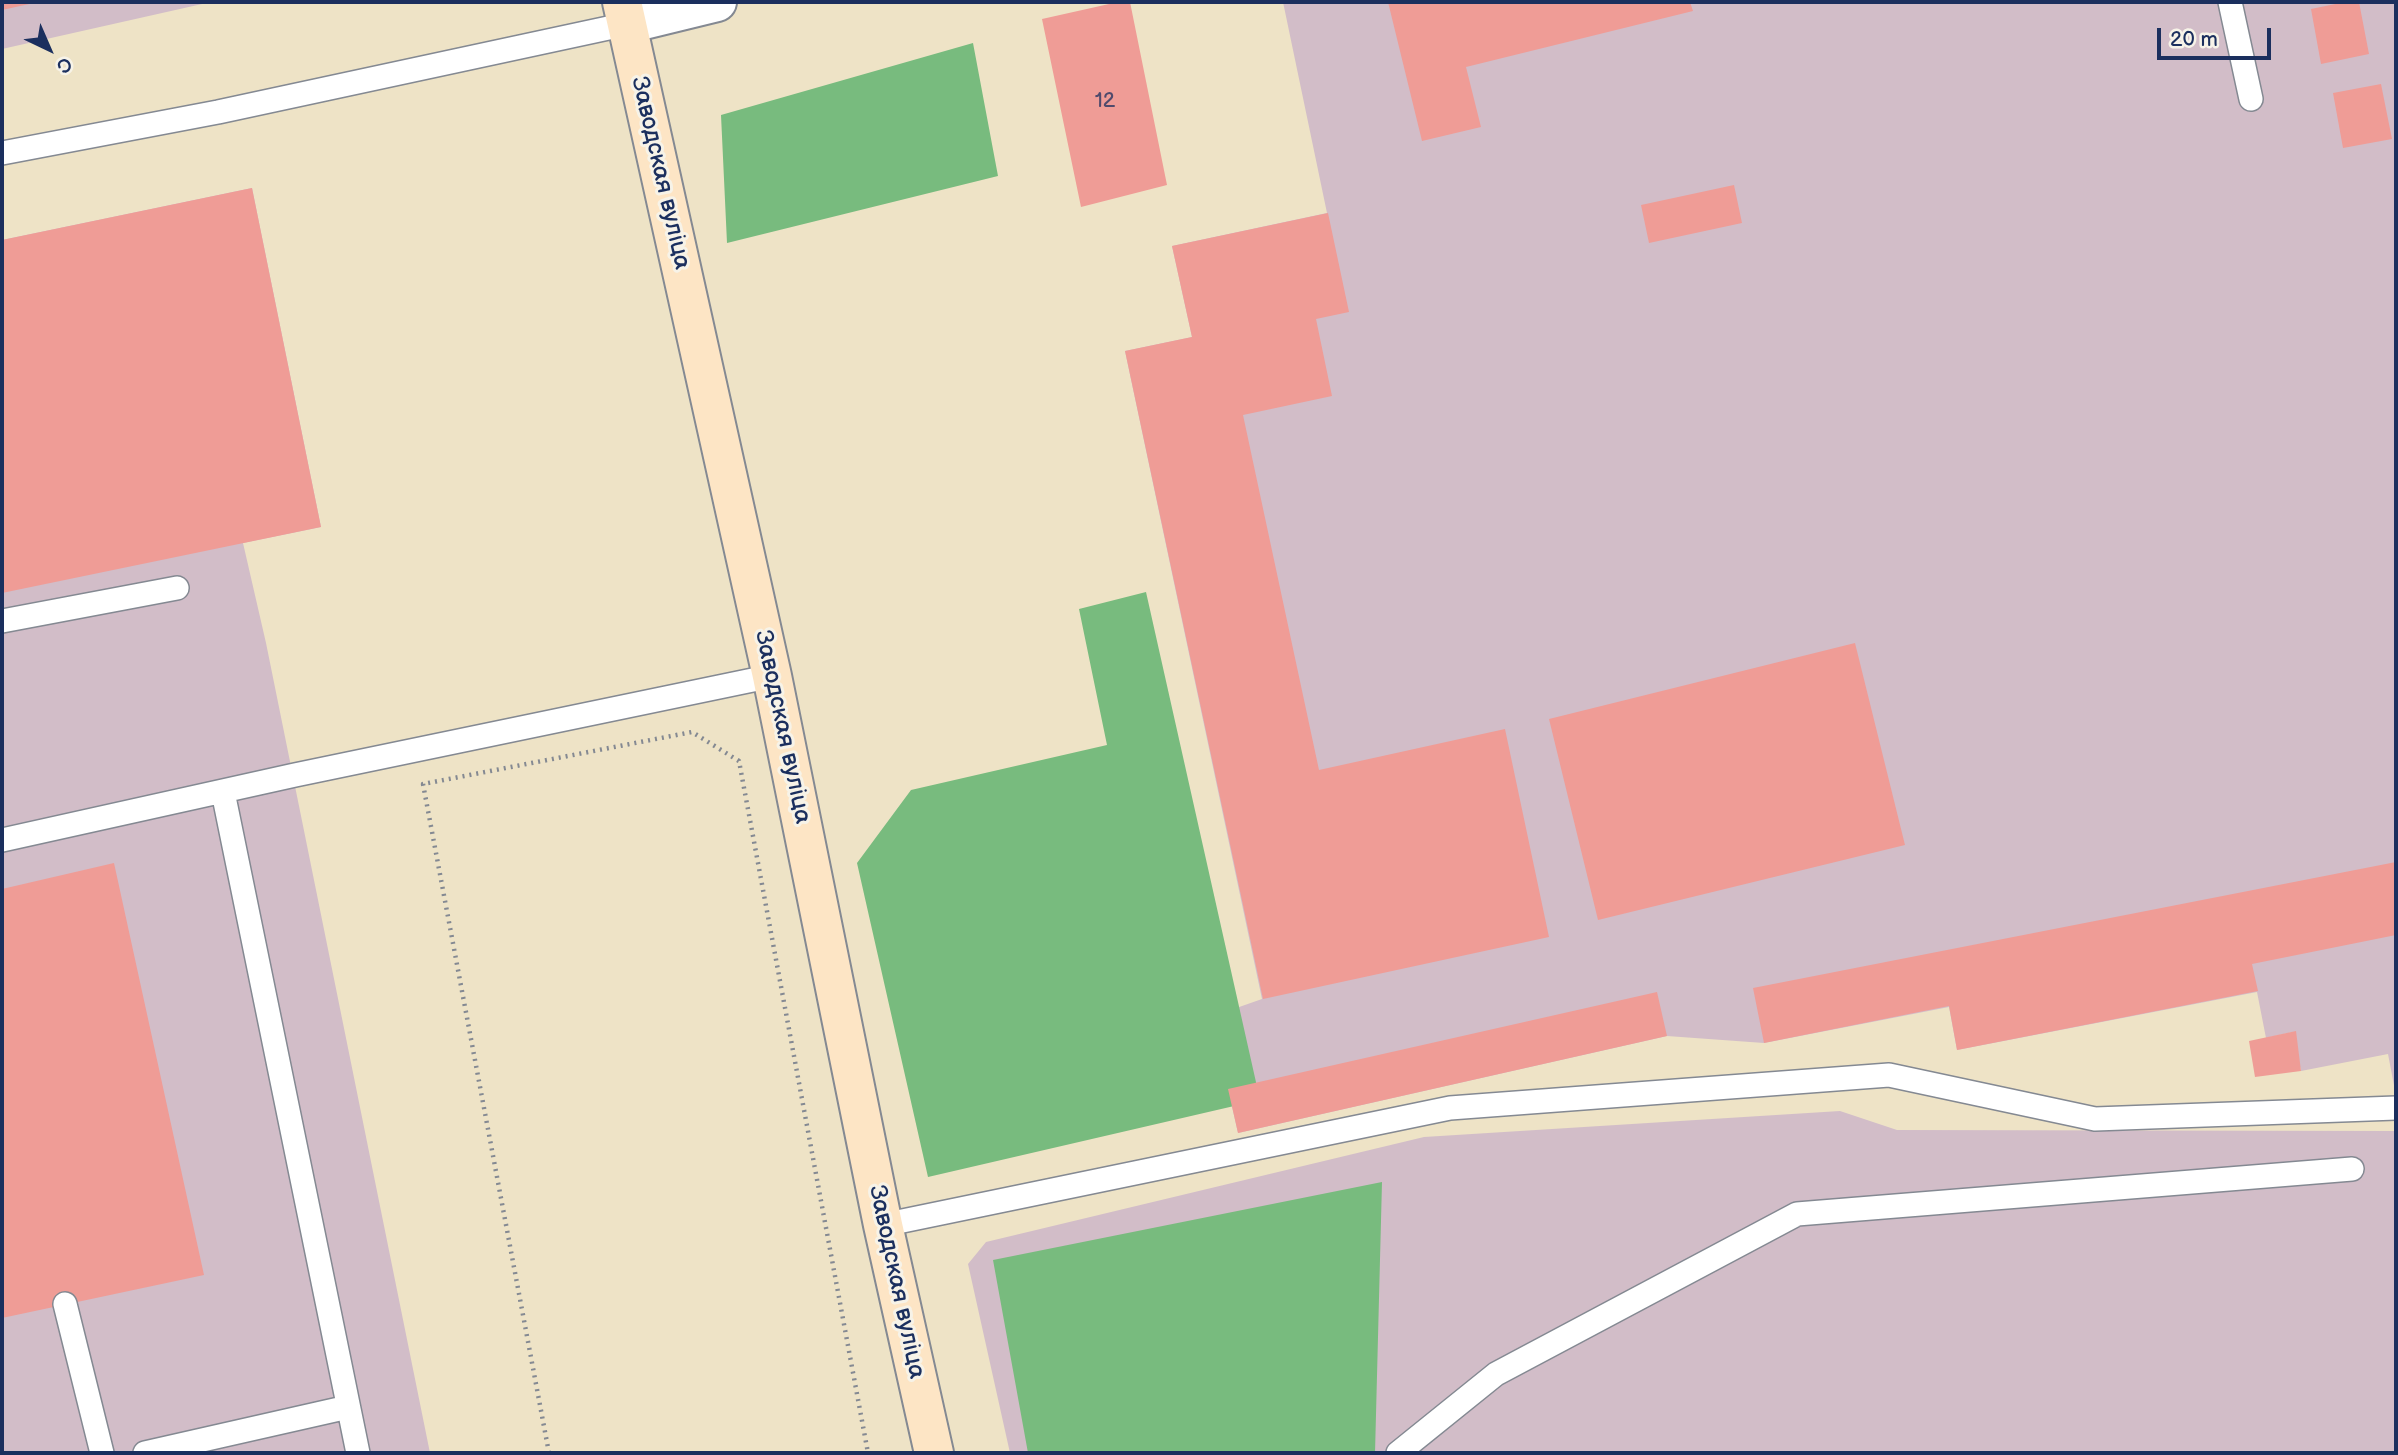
<!DOCTYPE html>
<meta charset="utf-8">
<style>
body{margin:0}
#map{position:relative;width:2398px;height:1455px;overflow:hidden;background:#eee3c6;font-family:"Balsamiq Sans",sans-serif}
canvas{display:block}
.frame{position:absolute;inset:0;border:4px solid #1b2f5e;pointer-events:none}
.north{position:absolute;left:14px;top:14px;width:70px;height:70px;-webkit-text-stroke:5px #f7f3e8;paint-order:stroke;rotate:136deg;font-size:19px;font-weight:700;line-height:28px;text-align:center;color:#1b2f5e}
.north::after{content:'';display:block;margin:auto;width:24px;height:32px;background:#1b2f5e;clip-path:polygon(50% 0,100% 100%,50% 72%,0 100%)}
.scale{position:absolute;left:2157px;top:28px;width:114px;height:32px;box-sizing:border-box;border:4px solid #1b2f5e;border-top:0;padding-left:9px;font-size:21px;line-height:24px;white-space:nowrap;color:#1b2f5e;-webkit-text-stroke:5px #f7f3e8;paint-order:stroke}
</style>
<div id="map">
<canvas width="2398" height="1455"></canvas>
<div class="frame"></div>
<div class="north">С</div>
<div class="scale">20 m</div>
</div>
<script>
const g = document.querySelector('canvas').getContext('2d');
g.lineJoin = 'round';
function fill(path, color) { g.fillStyle = color; g.fill(path, 'evenodd'); }
function stroke(path, color, width, dash) { g.strokeStyle = color; g.lineWidth = width; g.lineCap = dash ? 'butt' : 'round'; g.setLineDash(dash || []); g.stroke(path); }
function write(font, color, halo, rows, align = 'center') {
  g.font = font + ' "Balsamiq Sans",sans-serif'; g.lineWidth = 6; g.setLineDash([]); g.textBaseline = 'middle'; g.strokeStyle = halo; g.fillStyle = color; for (const [text, x, y, turn = 0] of rows) {
    g.save(); g.translate(x, y); g.rotate((+turn || 0) * Math.PI / 180); g.textAlign = isNaN(turn) ? turn : align; if (halo) g.strokeText(text, 0, 0); g.fillText(text, 0, 0); g.restore();
  }
}
const industrial = new Path2D(`
 M 2,2 L 211,2 L 2,49 Z
 M 1283,2 L 2396,2 L 2396,1096 L 2388,1054 L 2301,1071 L 2293,1032 L 2266,1038 L 2257,992 L 1957,1050 L 1949,1007 L 1764,1043 L 1667,1036 L 1238,1133 L 1228,1089 L 1205,1019 L 1262,999 L 1125,351 L 1192,337 L 1172,246 L 1327,213 Z
 M 252,188 L 321,527 L 243,543 L 266,643 L 430,1453 L 2,1453 L 2,240 Z
 M 1840,1111 L 1897,1130 L 2396,1131 L 2396,1453 L 1010,1453 L 968,1264 L 986,1242 L 1424,1137 Z`);
const forest = new Path2D(`
 M 973,43 L 998,176 L 727,243 L 721,115 Z
 M 1146,592 L 1260,1100 L 928,1177 L 857,863 L 911,790 L 1107,745 L 1079,609 Z
 M 1382,1182 L 1375,1453 L 1028,1453 L 993,1260 Z`);
const building = new Path2D(`
 M 2,2 L 34,2 L 34,3 L 2,10 Z
 M 1118,2 L 1130,2 L 1167,185 L 1081,207 L 1042,19 Z
 M 1388,2 L 1690,2 L 1693,11 L 1466,67 L 1481,127 L 1422,141 Z
 M 2345,2 L 2359,2 L 2369,54 L 2321,64 L 2311,9 Z
 M 2381,84 L 2392,139 L 2343,148 L 2333,93 Z
 M 1734,185 L 1742,223 L 1649,243 L 1641,205 Z
 M 252,188 L 321,527 L 2,593 L 2,240 Z
 M 1328,213 L 1349,312 L 1316,319 L 1332,396 L 1243,415 L 1319,770 L 1505,729 L 1549,937 L 1263,999 L 1125,351 L 1192,337 L 1172,246 Z
 M 1855,643 L 1905,845 L 1598,920 L 1549,719 Z
 M 2396,862 L 2396,935 L 2252,964 L 2258,991 L 1957,1050 L 1949,1006 L 1764,1043 L 1753,988 Z
 M 114,863 L 204,1275 L 2,1318 L 2,889 Z
 M 1657,992 L 1667,1036 L 1238,1133 L 1228,1089 Z
 M 2296,1031 L 2301,1071 L 2255,1077 L 2249,1041 Z`);
const path = new Path2D(`
 M 549,1453 L 423,784 L 692,732 L 739,761 L 868,1453`);
const lane = new Path2D(`
 M 2230,2 L 2251,99
 M 2,153 L 218,112 L 627,24
 M 2,621 L 177,588
 M 223,792 L 358,1453
 M 2,840 L 295,775 L 772,676
 M 883,1225 L 1450,1108 L 1889,1075 L 2095,1119 L 2396,1108
 M 65,1304 L 102,1453
 M 145,1453 L 348,1407
 M 1398,1453 L 1496,1374 L 1797,1214 L 2352,1169`);
const street = new Path2D(`
 M 627,24 L 717,2`);
const secondary = new Path2D(`
 M 622,2 L 772,676 L 883,1225 L 934,1453`);
const numberNames = [
 ["12",1105,102]
];
const streetNames = [
 ["Заводская вуліца",660,173,77],
 ["Заводская вуліца",782,727,78],
 ["Заводская вуліца",896,1282,78]
];
fill(industrial, '#d2bdc8');
fill(forest, '#78bb7e');
fill(building, '#ef9c96');
stroke(lane, '#848992', 26);
stroke(street, '#848992', 42);
stroke(secondary, '#848992', 42);
stroke(path, '#848992', 4.5, [2, 5]);
stroke(lane, '#fff', 23);
stroke(street, '#fff', 38);
stroke(secondary, '#fde5c5', 38);
write('21px', '#504a6c', null, numberNames);
write('24px', '#1b2f5e', '#f7f3e8', streetNames);
</script>
